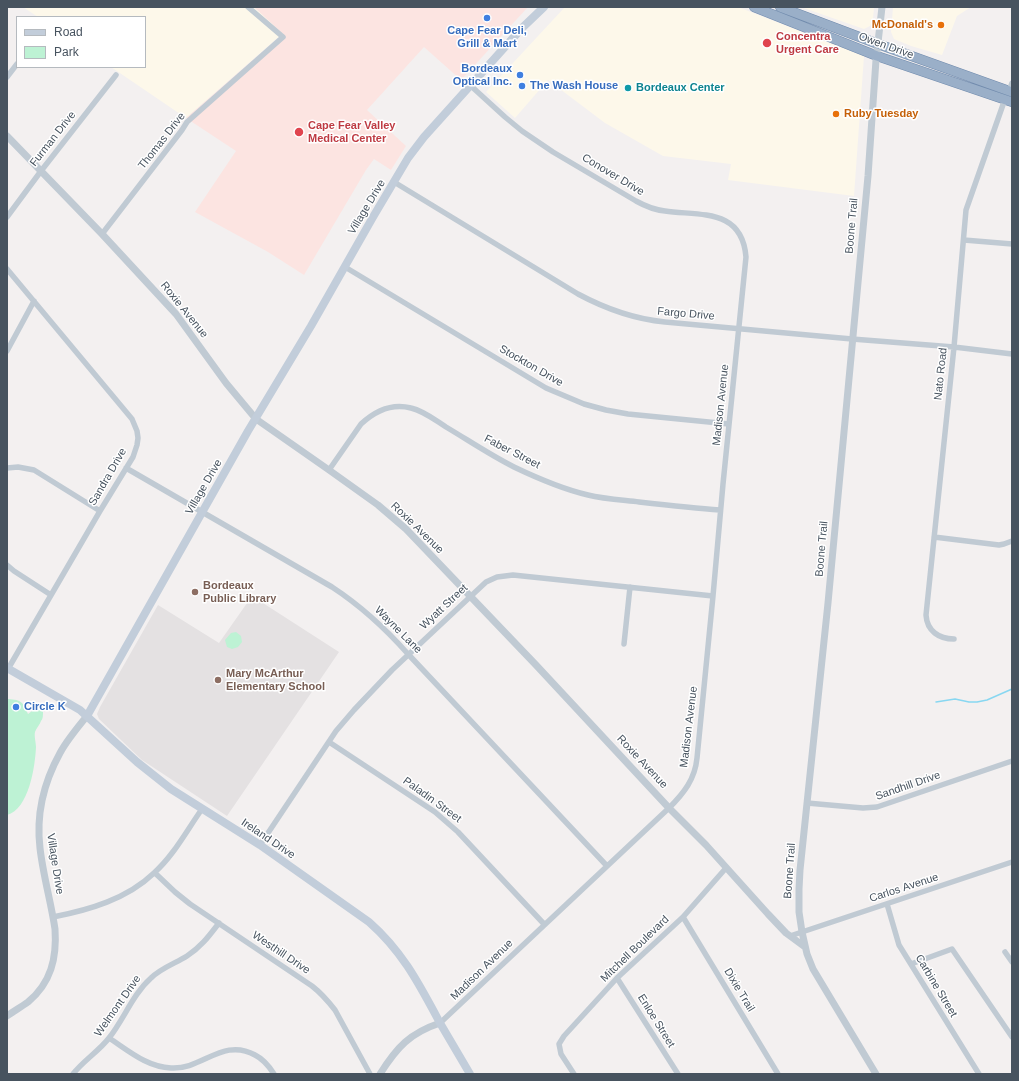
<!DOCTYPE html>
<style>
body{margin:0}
#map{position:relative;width:1019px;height:1081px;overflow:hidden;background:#f3f0f0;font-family:Helvetica,sans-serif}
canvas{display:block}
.frame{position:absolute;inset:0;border:8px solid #47535f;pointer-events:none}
.legend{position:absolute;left:16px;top:16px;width:130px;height:52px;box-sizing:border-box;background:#fff;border:1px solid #b5babf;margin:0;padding:5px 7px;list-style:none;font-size:12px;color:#47535f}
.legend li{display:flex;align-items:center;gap:8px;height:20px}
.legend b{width:20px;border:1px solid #b5babf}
</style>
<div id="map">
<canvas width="1019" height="1081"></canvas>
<div class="frame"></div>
<ul class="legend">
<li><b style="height:5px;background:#c2cdda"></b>Road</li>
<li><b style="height:11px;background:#bdf2d4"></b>Park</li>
</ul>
</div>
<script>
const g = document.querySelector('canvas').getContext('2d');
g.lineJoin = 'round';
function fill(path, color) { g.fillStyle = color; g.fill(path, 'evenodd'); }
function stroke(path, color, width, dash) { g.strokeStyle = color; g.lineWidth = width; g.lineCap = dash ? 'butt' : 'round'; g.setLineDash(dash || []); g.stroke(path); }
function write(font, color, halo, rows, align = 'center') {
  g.font = font + ' Helvetica,sans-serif'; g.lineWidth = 3; g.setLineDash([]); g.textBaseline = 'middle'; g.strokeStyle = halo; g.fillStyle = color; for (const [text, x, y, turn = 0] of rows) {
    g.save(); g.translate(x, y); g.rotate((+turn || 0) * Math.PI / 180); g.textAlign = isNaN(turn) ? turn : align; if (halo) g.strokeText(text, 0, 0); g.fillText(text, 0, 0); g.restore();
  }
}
const commercial = new Path2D(`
 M 23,7 L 254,7 L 283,33 L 186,118 L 111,67 L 145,67 L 145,17 L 38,17 Z
 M 565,7 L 738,7 L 864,56 L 854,196 L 728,180 L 731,164 L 663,156 L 605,123 L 548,80 L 515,118 L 486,92 Z
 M 801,7 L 874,7 L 873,19 L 870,26 L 864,29 Z
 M 893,7 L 971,7 L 957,16 L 942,55 L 911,46 L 894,39 L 891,32 Z`);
const education = new Path2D(`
 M 252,596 L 339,652 L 227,816 L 142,760 L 99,719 L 97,714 L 100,707 L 158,605 L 219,643 Z`);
const medical = new Path2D(`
 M 254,7 L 528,7 L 461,80 L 424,47 L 367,110 L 406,146 L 391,170 L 374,159 L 366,170 L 304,275 L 268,252 L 195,212 L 236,151 L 186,118 L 283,34 Z`);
const green = new Path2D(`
 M 236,632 L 241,636 L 242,642 L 238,647 L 232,649 L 227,647 L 225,640 L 231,633 Z
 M 8,699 C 22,700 23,702 28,714 L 32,711 L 39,707 L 43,712 C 43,715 43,719 41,721 C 40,725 36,728 35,732 C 34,736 36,743 36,747 C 35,767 29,809 7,815 L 7,700 Z`);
const stream = new Path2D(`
 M 936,702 L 955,699 L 969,702 L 977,702 L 987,700 L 1012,689`);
const minor = new Path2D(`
 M 7,77 L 17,64
 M 1009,91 L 1012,83
 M 394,182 L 578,294 C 606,309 634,319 665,322 L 852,339 L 954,347 L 1012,354
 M 7,217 L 41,171 L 116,75
 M 102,234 L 182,130 L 187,122 L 283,37 L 248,7
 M 964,240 L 1012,244
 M 345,267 L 546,388 L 584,404 L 606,410 L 628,414 L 729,424
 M 7,269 L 132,419 L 137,431 L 138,438 L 137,445 L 133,457 L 100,511 L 8,669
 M 7,351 L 34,301
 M 7,468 L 18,467 L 34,470 L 100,511
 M 126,468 L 332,587 C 361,606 385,628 408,654 L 607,866
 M 329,470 L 361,424 C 375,411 392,403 411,408 C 424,411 435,420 446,427 C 468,440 490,455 514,467 C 537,478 562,489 588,495 C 604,499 622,500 639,502 C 666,505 693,508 720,510
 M 934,537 L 999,545 L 1004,544 L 1012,541
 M 7,565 L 14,571 L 51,595
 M 954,639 C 939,639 927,631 926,615 L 954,347 L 966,210 L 1005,99
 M 624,644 L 630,587
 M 329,742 L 435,812 L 458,832 L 544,924
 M 807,803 L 863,808 L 877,807 L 1012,761
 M 260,845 L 336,731 L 354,710 L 392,670 L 486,582 L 497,577 L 513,575 L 713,596
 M 155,873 L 175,892 L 190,904 L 312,986 C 321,993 328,1001 335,1010 L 370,1074
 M 887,904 L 899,945 L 979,1074
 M 53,917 C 89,910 127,899 154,873 C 174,855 187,830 202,809
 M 683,917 L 778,1074
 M 790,936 L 1012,862
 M 1005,952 L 1012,962
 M 911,964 L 952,949 L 1012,1037
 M 617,978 L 678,1074
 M 440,1023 L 669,808 C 684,793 695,779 697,758 L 713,596 L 723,484 L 746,257 C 742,208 700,216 665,211 C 655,210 645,206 636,201 L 553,152 L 522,131 L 505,117 L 471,86
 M 109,1038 C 129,1051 147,1067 171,1068 C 202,1070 223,1037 255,1055 C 263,1059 269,1066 274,1074
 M 73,1074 C 83,1061 99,1051 109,1038 C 124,1019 133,994 151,978 C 161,968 176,963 187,956 C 201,947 209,936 219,923
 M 574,1074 L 561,1054 L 559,1044 L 564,1036 L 617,978 L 683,917 L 726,868`);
const tertiary = new Path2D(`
 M 7,136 L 102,234 L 176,314 L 226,383 L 256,419 L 329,470 L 378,505 L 406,529 L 536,665 L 669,808 L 706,845 L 768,914 L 786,933 L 805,947
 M 7,1016 C 14,1011 21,1007 28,1002 C 51,983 57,958 55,929 C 51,902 43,875 40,848 C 36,815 44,782 60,753 C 67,740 77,728 87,716
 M 380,1074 C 397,1047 410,1033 440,1023
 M 876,1074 L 813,969 L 807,954 L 802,932 L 799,912 L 799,889 L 800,870 L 828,603 L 868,176 L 876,60 L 882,7`);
const secondary = new Path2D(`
 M 7,668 L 80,710 L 137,762 L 171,789 L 260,845 L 369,922 C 403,952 419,984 440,1023 C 450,1040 460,1057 470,1074
 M 87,716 L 248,431 L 311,326 L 373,217 L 408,158 L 424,137 L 522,28 L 544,7`);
const trunk = new Path2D(`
 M 754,7 L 877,56 L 1012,102
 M 780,7 L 878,44 L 1012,92`);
const markers = [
 [487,18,4,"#3f7fe0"],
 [941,25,4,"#e8710a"],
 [767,43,5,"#e0444e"],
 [520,75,4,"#3f7fe0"],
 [522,86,4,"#3f7fe0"],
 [628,88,4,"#0f9aa8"],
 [836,114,4,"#e8710a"],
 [299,132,5,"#e0444e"],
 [195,592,4,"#8d6e63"],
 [218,680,4,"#8d6e63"],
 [16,707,4,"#3f7fe0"]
];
const foodNames = [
 ["McDonald's",933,25],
 ["Ruby Tuesday",844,114,"left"]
];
const shopNames = [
 ["Cape Fear Deli,",487,31,"center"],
 ["Grill & Mart",487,44,"center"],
 ["Bordeaux",512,69,"right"],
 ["Optical Inc.",512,82,"right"],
 ["The Wash House",530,86],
 ["Circle K",24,707]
];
const healthNames = [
 ["Concentra",776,37],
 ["Urgent Care",776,50],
 ["Cape Fear Valley",308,126],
 ["Medical Center",308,139]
];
const streetNames = [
 ["Owen Drive",886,46,20],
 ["Furman Drive",53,139,-52],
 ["Thomas Drive",162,141,-52],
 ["Conover Drive",613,175,31],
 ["Village Drive",367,207,-59],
 ["Boone Trail",852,226,-85],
 ["Roxie Avenue",184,310,51],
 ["Fargo Drive",686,314,5],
 ["Stockton Drive",531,366,30],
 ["Nato Road",941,374,-84],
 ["Madison Avenue",721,405,-84],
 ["Faber Street",512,452,27],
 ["Sandra Drive",108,477,-60],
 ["Village Drive",204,487,-60],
 ["Roxie Avenue",417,528,44],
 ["Boone Trail",822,549,-85],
 ["Wyatt Street",444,607,-43],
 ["Wayne Lane",398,630,45],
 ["Madison Avenue",689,727,-83],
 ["Roxie Avenue",642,762,47],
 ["Sandhill Drive",908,786,-19],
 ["Paladin Street",432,800,36],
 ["Ireland Drive",268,839,34],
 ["Village Drive",55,864,81],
 ["Boone Trail",790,871,-86],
 ["Carlos Avenue",904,888,-18],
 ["Mitchell Boulevard",635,949,-44],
 ["Westhill Drive",281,953,34],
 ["Madison Avenue",482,970,-44],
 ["Carbine Street",936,986,59],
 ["Dixie Trail",739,990,59],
 ["Welmont Drive",118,1006,-55],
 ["Enloe Street",656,1021,58]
];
const cultureNames = [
 ["Bordeaux Center",636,88]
];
const educationNames = [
 ["Bordeaux",203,586],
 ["Public Library",203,599],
 ["Mary McArthur",226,674],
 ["Elementary School",226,687]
];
fill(commercial, '#fdf8ea');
fill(education, '#e4e1e2');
fill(medical, '#fce4e1');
fill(green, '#bdf2d4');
stroke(stream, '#88d7f1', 1.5);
stroke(trunk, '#718bad', 10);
stroke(minor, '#c0cad3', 5.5);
stroke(tertiary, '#c0cad3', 7);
stroke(secondary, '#c2cdda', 8);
stroke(trunk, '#9aafc8', 9);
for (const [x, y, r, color] of markers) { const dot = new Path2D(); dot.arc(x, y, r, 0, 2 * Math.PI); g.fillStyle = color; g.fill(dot); stroke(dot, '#fff', 1.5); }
write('bold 11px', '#c56008', '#fff', foodNames, 'right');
write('bold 11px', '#366cbe', '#fff', shopNames, 'left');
write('bold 11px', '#be3a42', '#fff', healthNames, 'left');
write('11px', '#47535f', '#fff', streetNames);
write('bold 11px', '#0d838f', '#fff', cultureNames, 'left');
write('bold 11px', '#785e54', '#fff', educationNames, 'left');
</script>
